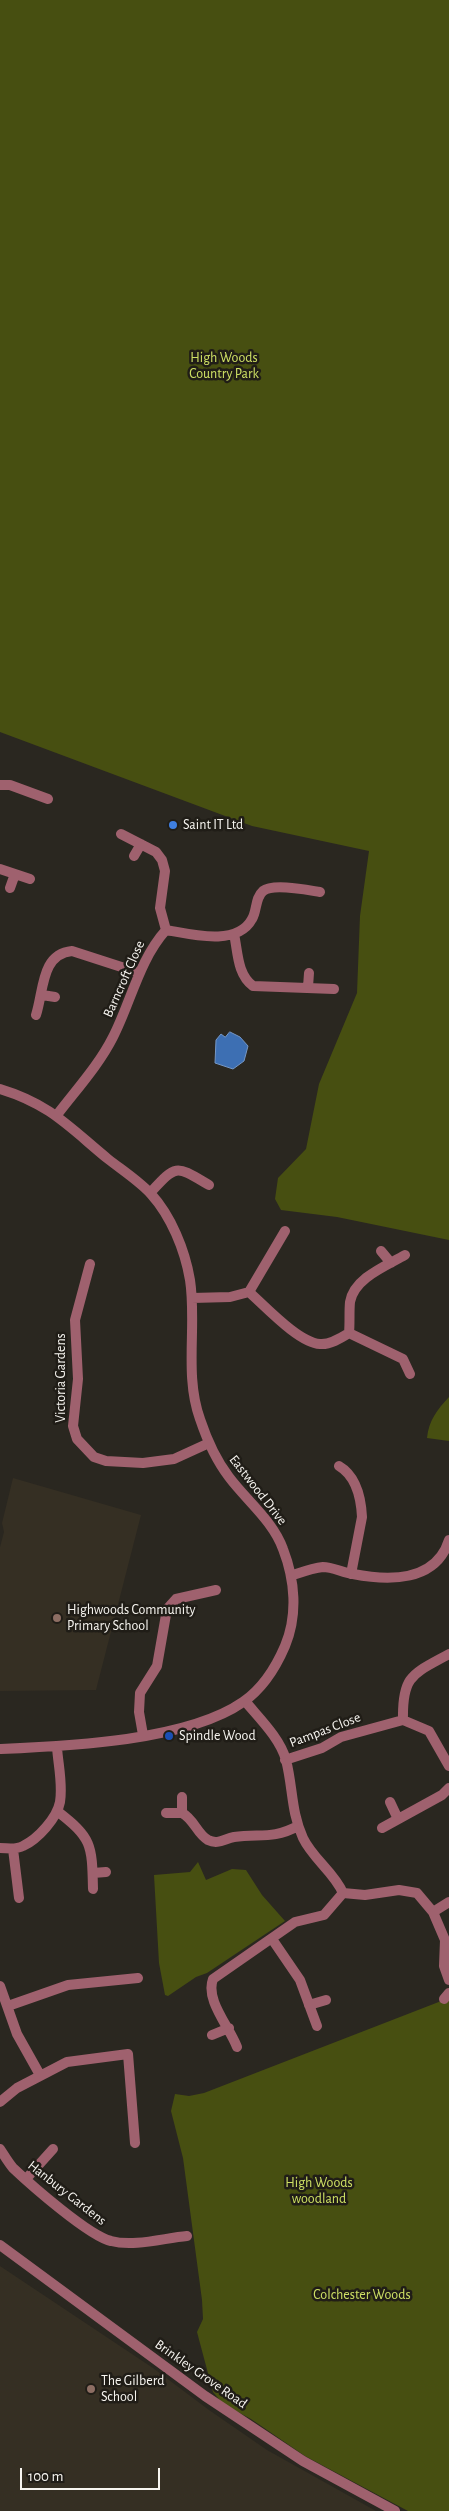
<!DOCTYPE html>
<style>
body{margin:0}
#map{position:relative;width:449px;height:2511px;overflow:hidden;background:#2a2720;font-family:"Alegreya Sans",sans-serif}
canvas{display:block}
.scale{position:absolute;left:20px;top:2468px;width:140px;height:22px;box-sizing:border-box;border:2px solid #f7f5f0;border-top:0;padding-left:6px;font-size:15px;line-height:18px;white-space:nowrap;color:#f7f5f0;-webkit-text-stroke:4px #201d17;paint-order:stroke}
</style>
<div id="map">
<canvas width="449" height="2511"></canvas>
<div class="scale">100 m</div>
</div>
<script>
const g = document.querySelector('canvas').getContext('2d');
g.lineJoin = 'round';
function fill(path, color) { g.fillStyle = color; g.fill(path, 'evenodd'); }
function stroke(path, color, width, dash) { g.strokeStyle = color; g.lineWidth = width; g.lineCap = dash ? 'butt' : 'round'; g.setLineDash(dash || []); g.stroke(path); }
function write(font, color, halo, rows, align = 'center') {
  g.font = font + ' "Alegreya Sans",sans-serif'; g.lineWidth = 5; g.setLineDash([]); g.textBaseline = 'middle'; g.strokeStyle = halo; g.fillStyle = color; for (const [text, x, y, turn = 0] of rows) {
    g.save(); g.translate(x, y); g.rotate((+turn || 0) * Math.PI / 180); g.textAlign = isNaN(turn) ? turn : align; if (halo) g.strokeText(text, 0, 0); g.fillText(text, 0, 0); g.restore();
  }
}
const built = new Path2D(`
 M 13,1478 L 141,1515 L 96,1690 L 0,1691 L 0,1547 L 4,1532 L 2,1523 Z
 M 0,2266 L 153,2368 L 209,2410 L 267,2450 L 376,2511 L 0,2511 Z`);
const green = new Path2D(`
 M 0,0 L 449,0 L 449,1240 L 337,1217 L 281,1210 L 275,1199 L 278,1178 L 306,1149 L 319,1084 L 357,993 L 360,916 L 369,851 L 252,826 L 0,732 Z
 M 449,1397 L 449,1441 L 427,1438 C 429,1420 437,1410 449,1397 Z
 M 198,1862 L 206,1880 L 232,1869 L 246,1870 L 262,1895 L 285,1921 L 207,1973 L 196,1977 L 168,1996 L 165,1995 L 159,1963 L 154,1875 L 190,1872 Z
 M 449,1998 L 449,2511 L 408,2511 L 305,2456 L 251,2419 L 223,2404 L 213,2392 L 197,2332 L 203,2319 L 202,2300 L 183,2158 L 171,2111 L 175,2094 L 189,2096 L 204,2093 Z`);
const water = new Path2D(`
 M 230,1032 L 240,1037 L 248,1046 L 244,1061 L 233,1069 L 215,1063 L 216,1040 L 221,1034 L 225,1037 Z`);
const minor = new Path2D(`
 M 0,785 L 10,785 L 48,799
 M 121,834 L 156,852 L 162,860 L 165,871 L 160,908 L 166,930
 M 134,856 L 141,844
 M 0,869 L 30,879
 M 10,888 L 15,874
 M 234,934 C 238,952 237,974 253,986 L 334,989
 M 308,987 L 309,973
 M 42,995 L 55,997
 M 36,1015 C 44,990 41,954 72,951 L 140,973
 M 0,1089 C 50,1104 69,1127 108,1159 C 122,1170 139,1181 151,1194 C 171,1216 185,1250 190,1280 C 197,1325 184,1375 200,1419 C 207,1440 216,1460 229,1477 C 247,1501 273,1521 283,1549 C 295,1580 298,1615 285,1646 C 276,1667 262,1689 243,1702 C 187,1741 69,1746 0,1749
 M 57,1115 C 76,1090 99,1065 113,1037 C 131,1002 139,960 166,930 C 190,934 237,947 252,919 C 257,911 255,898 263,891 C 273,883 307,890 320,892
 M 150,1193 C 177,1164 175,1165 209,1185
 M 381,1251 L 391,1263
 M 90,1264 L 75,1320 L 78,1379 L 73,1426 L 77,1439 L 94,1457 L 106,1461 L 143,1463 L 174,1459 L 209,1443
 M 249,1292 C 266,1307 299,1343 320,1344 C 330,1345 341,1338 349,1333 C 350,1323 349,1312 350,1302 C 354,1278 386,1266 405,1255
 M 192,1298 L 230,1297 L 249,1292 L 285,1231
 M 349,1333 L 403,1359 L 410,1374
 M 339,1466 C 356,1476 361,1497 362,1517 L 351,1574
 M 293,1575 C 302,1572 313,1568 323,1567 C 333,1567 343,1573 353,1574 C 389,1581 436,1582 449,1540
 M 245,1701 C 259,1718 280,1738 286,1760 C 293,1787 291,1812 303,1838 C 313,1859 334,1872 343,1893
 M 403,1720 C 402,1675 413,1674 449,1654
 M 143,1735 L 139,1712 L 140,1693 L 157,1666 L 167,1609 L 176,1599 L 216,1590
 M 285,1760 L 322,1748 L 341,1737 L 403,1720 L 429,1731 L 449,1766
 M 182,1797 L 182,1813 C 194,1819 197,1834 208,1840 C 218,1845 224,1839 234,1837 C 259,1833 272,1840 298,1826
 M 390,1802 L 398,1819
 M 57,1811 C 92,1838 92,1844 93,1889
 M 166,1813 L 182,1813
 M 382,1828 L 442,1795 L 449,1788
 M 0,1848 C 8,1848 16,1850 23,1846 C 38,1839 57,1818 60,1802 C 63,1784 58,1764 57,1747
 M 13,1849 L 19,1898
 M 93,1873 L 106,1872
 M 433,1912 L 449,1902
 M 272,1939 L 300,1980 L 317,2026
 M 0,1986 L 17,2034 L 40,2075
 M 444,1999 L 449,1993
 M 309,2005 L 326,2000
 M 8,2006 L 68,1985 L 138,1978
 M 212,2035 L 229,2028
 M 237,2047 C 229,2026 205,2000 213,1979 L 295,1922 L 324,1915 L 343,1893 L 365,1895 L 399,1890 L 417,1893 L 433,1912 L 445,1940 L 444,1966 L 449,1980
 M 0,2102 L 17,2088 L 67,2062 L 128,2054 L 135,2143
 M 0,2149 C 4,2155 8,2162 13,2168 C 31,2185 89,2236 111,2241 C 134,2247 164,2238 187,2236
 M 26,2179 L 53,2149`);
const tertiary = new Path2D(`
 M 0,2245 L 205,2396 L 303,2461 L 395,2511`);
const markers = [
 [173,825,5,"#3f7fe0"],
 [57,1618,5,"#8d6e63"],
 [169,1736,5,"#1a4fb4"],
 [91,2389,5,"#8d6e63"]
];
const parkNames = [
 ["High Woods",224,358],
 ["Country Park",224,374],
 ["High Woods",319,2183],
 ["woodland",319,2199],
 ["Colchester Woods",362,2295]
];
const poiNames = [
 ["Saint IT Ltd",183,825],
 ["Highwoods Community",67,1610],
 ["Primary School",67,1626],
 ["Spindle Wood",179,1736],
 ["The Gilberd",101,2381],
 ["School",101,2397]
];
const streetNames = [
 ["Barncroft Close",124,979,-66],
 ["Victoria Gardens",61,1378,-90],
 ["Eastwood Drive",258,1490,52],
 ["Pampas Close",325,1730,-21],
 ["Hanbury Gardens",67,2193,38],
 ["Brinkley Grove Road",201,2374,35]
];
fill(built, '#352f23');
fill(green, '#474f11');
fill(water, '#3d6fb3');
stroke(water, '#7597c5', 1);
stroke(minor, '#9f616e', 10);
stroke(tertiary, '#9f616e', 10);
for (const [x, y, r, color] of markers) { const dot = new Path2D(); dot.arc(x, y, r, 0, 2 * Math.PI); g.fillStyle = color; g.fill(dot); stroke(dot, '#201d17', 2); }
write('14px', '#cee064', '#201d17', parkNames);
write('14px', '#f7f5f0', '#201d17', poiNames, 'left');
write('14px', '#f7f5f0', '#201d17', streetNames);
</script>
